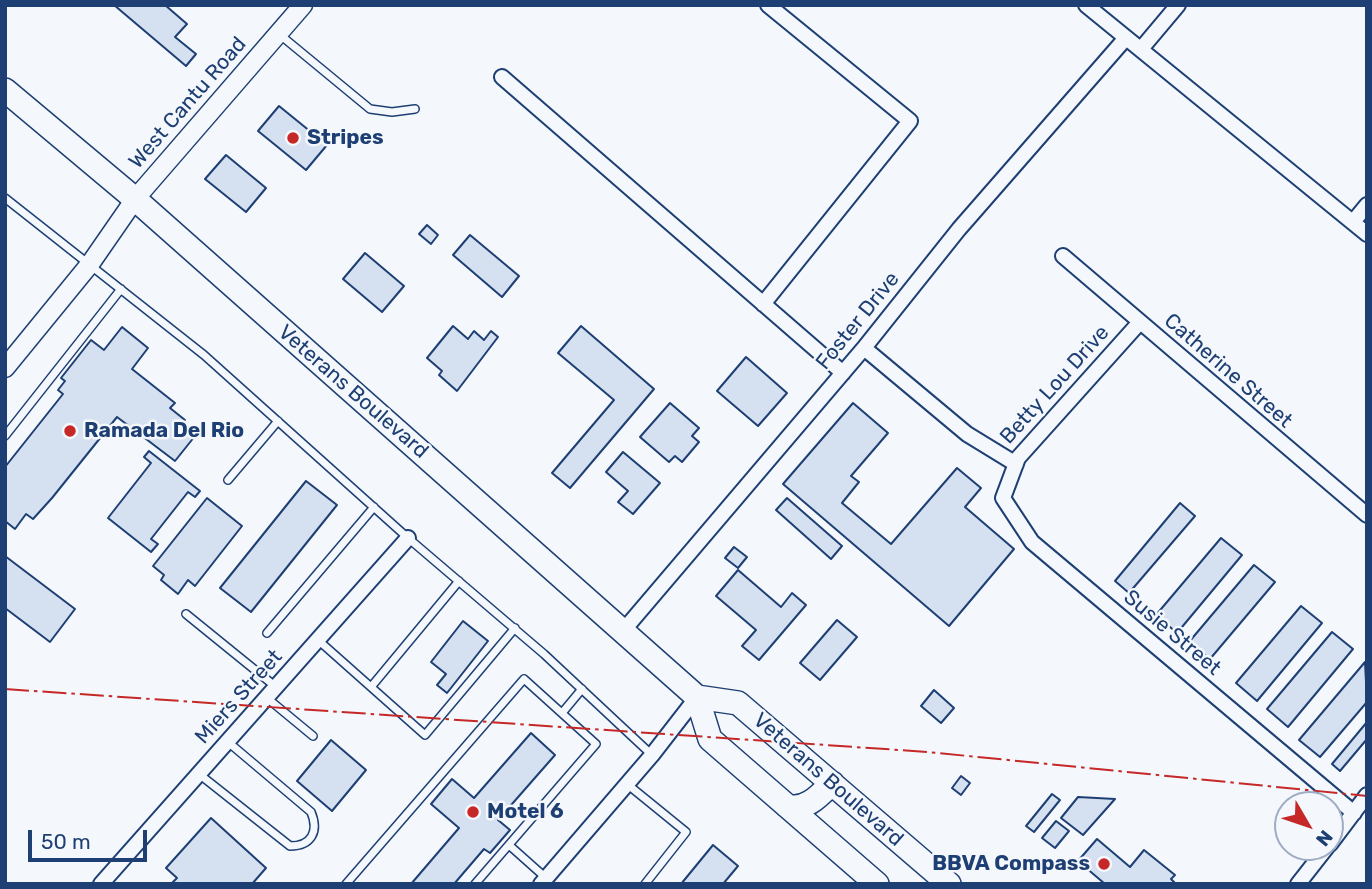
<!DOCTYPE html>
<style>
body{margin:0}
#map{position:relative;width:1372px;height:889px;overflow:hidden;background:#f4f7fb;font-family:Rubik,sans-serif}
canvas{display:block}
.frame{position:absolute;inset:0;border:7px solid #1d3f73;pointer-events:none}
.north{position:absolute;left:1274px;top:791px;width:70px;height:70px;box-sizing:border-box;background:#f4f7fb;border:2px solid #9eadc5;border-radius:50%;rotate:129deg;font-size:19px;font-weight:700;line-height:28px;text-align:center;color:#1d3f73}
.north::after{content:'';display:block;margin:auto;width:24px;height:32px;background:#c62828;clip-path:polygon(50% 0,100% 100%,50% 72%,0 100%)}
.scale{position:absolute;left:28px;top:830px;width:119px;height:32px;box-sizing:border-box;border:4px solid #1d3f73;border-top:0;padding-left:9px;font-size:21px;line-height:24px;white-space:nowrap;color:#1d3f73;-webkit-text-stroke:5px #f4f7fb;paint-order:stroke}
</style>
<div id="map">
<canvas width="1372" height="889"></canvas>
<div class="frame"></div>
<div class="north">N</div>
<div class="scale">50 m</div>
</div>
<script>
const g = document.querySelector('canvas').getContext('2d');
g.lineJoin = 'round';
function fill(path, color) { g.fillStyle = color; g.fill(path, 'evenodd'); }
function stroke(path, color, width, dash) { g.strokeStyle = color; g.lineWidth = width; g.lineCap = dash ? 'butt' : 'round'; g.setLineDash(dash || []); g.stroke(path); }
function write(font, color, halo, rows, align = 'center') {
  g.font = font + ' Rubik,sans-serif'; g.lineWidth = 5; g.setLineDash([]); g.textBaseline = 'middle'; g.strokeStyle = halo; g.fillStyle = color; for (const [text, x, y, turn = 0] of rows) {
    g.save(); g.translate(x, y); g.rotate((+turn || 0) * Math.PI / 180); g.textAlign = isNaN(turn) ? turn : align; if (halo) g.strokeText(text, 0, 0); g.fillText(text, 0, 0); g.restore();
  }
}
const building = new Path2D(`
 M 114,5 L 165,5 L 187,24 L 175,37 L 196,54 L 186,66 Z
 M 279,106 L 327,145 L 306,170 L 258,131 Z
 M 226,155 L 266,188 L 246,212 L 205,179 Z
 M 427,225 L 438,235 L 431,244 L 419,234 Z
 M 470,235 L 519,276 L 502,297 L 453,255 Z
 M 365,253 L 404,286 L 382,312 L 343,279 Z
 M 453,326 L 468,339 L 474,331 L 484,340 L 491,331 L 498,337 L 457,391 L 439,375 L 442,371 L 427,358 Z
 M 581,326 L 654,389 L 570,488 L 552,473 L 614,400 L 558,353 Z
 M 122,327 L 148,348 L 132,369 L 175,403 L 170,408 L 185,420 L 180,425 L 195,436 L 175,461 L 117,417 L 52,498 L 33,519 L 26,514 L 15,529 L 5,521 L 5,467 L 63,394 L 58,390 L 65,381 L 61,378 L 91,340 L 104,350 Z
 M 746,357 L 787,393 L 758,426 L 717,391 Z
 M 670,403 L 699,428 L 692,436 L 699,442 L 682,462 L 675,456 L 669,462 L 640,437 Z
 M 853,403 L 888,433 L 851,476 L 859,482 L 842,503 L 891,544 L 957,468 L 981,488 L 965,507 L 1014,549 L 949,626 L 783,484 Z
 M 149,451 L 200,491 L 195,497 L 188,492 L 151,539 L 158,544 L 151,552 L 108,518 L 151,463 L 144,457 Z
 M 623,452 L 660,483 L 633,514 L 618,502 L 628,491 L 606,472 Z
 M 306,481 L 337,505 L 251,612 L 220,588 Z
 M 207,498 L 242,526 L 195,586 L 188,580 L 178,594 L 161,580 L 164,575 L 153,566 Z
 M 787,498 L 842,546 L 831,559 L 776,510 Z
 M 1180,503 L 1195,516 L 1129,593 L 1115,581 Z
 M 1221,538 L 1242,555 L 1177,633 L 1156,615 Z
 M 734,547 L 747,557 L 738,568 L 725,558 Z
 M 5,556 L 75,609 L 50,642 L 5,608 Z
 M 1254,565 L 1275,582 L 1210,659 L 1189,642 Z
 M 738,570 L 781,607 L 792,593 L 806,605 L 759,660 L 742,646 L 756,630 L 716,596 Z
 M 1301,606 L 1322,623 L 1257,701 L 1236,683 Z
 M 837,620 L 857,637 L 820,680 L 800,663 Z
 M 463,621 L 488,641 L 447,693 L 437,685 L 446,674 L 431,662 Z
 M 1332,632 L 1353,649 L 1288,727 L 1267,709 Z
 M 1365,662 L 1367,702 L 1320,757 L 1299,740 Z
 M 934,690 L 954,708 L 941,723 L 921,706 Z
 M 1367,722 L 1367,739 L 1340,771 L 1332,764 Z
 M 531,733 L 555,755 L 498,820 L 510,830 L 490,853 L 484,849 L 454,884 L 411,884 L 459,828 L 431,804 L 452,779 L 474,798 Z
 M 331,740 L 366,770 L 332,811 L 297,781 Z
 M 961,776 L 970,783 L 961,795 L 952,788 Z
 M 1052,794 L 1060,800 L 1034,832 L 1026,826 Z
 M 1078,797 L 1115,799 L 1083,835 L 1061,818 Z
 M 211,818 L 266,868 L 252,884 L 171,884 L 177,878 L 166,868 Z
 M 1056,821 L 1069,831 L 1055,848 L 1042,838 Z
 M 1097,839 L 1130,867 L 1144,850 L 1175,875 L 1171,879 L 1176,884 L 1105,884 L 1078,861 Z
 M 713,845 L 738,866 L 723,884 L 681,884 Z`);
const service = new Path2D(`
 M 279,34 L 370,109 L 392,112 L 415,109
 M 5,198 L 204,355 L 408,538 L 544,654 L 652,755
 M 5,436 L 121,289
 M 228,480 L 278,421
 M 186,614 L 276,687
 M 267,633 L 374,507
 M 318,640 L 425,735 L 515,628
 M 371,687 L 459,581
 M 267,698 L 313,736
 M 562,713 L 582,689
 M 199,774 L 290,846 C 312,846 319,831 311,812 L 228,742
 M 627,784 L 686,832 L 645,884
 M 509,845 L 546,878
 M 346,884 L 524,679 L 596,744 L 475,884`);
const minor = new Path2D(`
 M 1086,5 L 1367,234
 M 1141,49 L 1178,5
 M 502,77 L 843,373
 M 1353,222 L 1367,205
 M 1063,256 L 1367,515
 M 763,304 L 910,121 L 768,5
 M 1140,322 L 1018,458 L 1003,498 L 1032,542 L 1354,813
 M 864,348 L 967,434 L 1016,464
 M 623,631 L 864,348 L 959,229 L 1125,39
 M 1330,844 L 1367,795
 M 101,884 L 408,538
 M 541,884 L 652,755 L 697,697
 M 1298,884 L 1327,847`);
const tertiary = new Path2D(`
 M 5,368 L 90,264 L 135,199 L 303,5`);
const primary = new Path2D(`
 M 5,90 L 135,199 L 697,697 L 710,739 L 877,884
 M 697,697 L 738,703 L 949,884
 M 787,806 C 806,811 819,796 832,783`);
const power = new Path2D(`
 M 5,689 L 928,752 L 1367,796`);
const markers = [
 [293,138,7,"#c62828"],
 [70,431,7,"#c62828"],
 [473,812,7,"#c62828"],
 [1104,864,7,"#c62828"]
];
const streetNames = [
 ["West Cantu Road",188,103,-49],
 ["Foster Drive",858,321,-51],
 ["Catherine Street",1228,371,41],
 ["Betty Lou Drive",1055,385,-48],
 ["Veterans Boulevard",353,392,41],
 ["Susie Street",1172,633,40],
 ["Miers Street",239,697,-48],
 ["Veterans Boulevard",828,780,41]
];
const poiNames = [
 ["Stripes",307,138],
 ["Ramada Del Rio",84,431],
 ["Motel 6",487,812],
 ["BBVA Compass",1090,864,"right"]
];
fill(building, '#d5e0f0');
stroke(building, '#1d3f73', 2);
stroke(service, '#1d3f73', 10);
stroke(minor, '#1d3f73', 18);
stroke(tertiary, '#1d3f73', 21);
stroke(primary, '#1d3f73', 26);
stroke(service, '#f4f7fb', 7);
stroke(minor, '#f4f7fb', 14);
stroke(tertiary, '#f4f7fb', 18);
stroke(primary, '#f4f7fb', 23);
stroke(power, '#c62828', 2, [24, 5, 3.5, 5]);
for (const [x, y, r, color] of markers) { const dot = new Path2D(); dot.arc(x, y, r, 0, 2 * Math.PI); g.fillStyle = color; g.fill(dot); stroke(dot, '#f4f7fb', 2.5); }
write('21px', '#1d3f73', '#f4f7fb', streetNames);
write('bold 21px', '#1d3f73', '#f4f7fb', poiNames, 'left');
</script>
